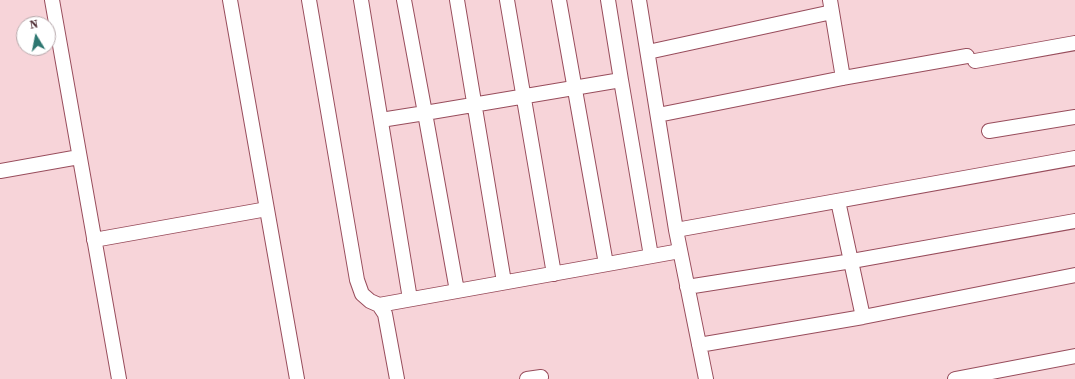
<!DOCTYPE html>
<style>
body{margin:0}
#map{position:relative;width:1075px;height:379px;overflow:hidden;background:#f7d4d9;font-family:"Source Serif 4",serif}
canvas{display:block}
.north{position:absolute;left:16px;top:16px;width:40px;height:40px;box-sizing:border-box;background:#fff;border:1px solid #b7a9ac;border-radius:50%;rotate:350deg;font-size:11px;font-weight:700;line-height:16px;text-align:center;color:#4a282f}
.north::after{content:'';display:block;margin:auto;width:14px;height:18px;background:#2e7771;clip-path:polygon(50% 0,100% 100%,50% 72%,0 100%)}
</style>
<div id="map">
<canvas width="1075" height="379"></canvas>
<div class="north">N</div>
</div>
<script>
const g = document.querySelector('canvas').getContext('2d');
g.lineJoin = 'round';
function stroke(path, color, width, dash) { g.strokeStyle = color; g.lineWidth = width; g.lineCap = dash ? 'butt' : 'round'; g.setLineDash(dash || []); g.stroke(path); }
const minor = new Path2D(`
 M 52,0 L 119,379
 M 230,0 L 297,379
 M 309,0 L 357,280 L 362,294 L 370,301 L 379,305 L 385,314 L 397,379
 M 361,0 L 410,299
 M 404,0 L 425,113 L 621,80 L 651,256
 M 457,0 L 504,282
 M 507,0 L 554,274
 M 559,0 L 606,264
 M 608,0 L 621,80
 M 639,0 L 676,230 L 706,379
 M 830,0 L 843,78
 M 648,52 L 832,12
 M 975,61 L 1075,43
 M 658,115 L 843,78 L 967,56
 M 381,120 L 425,113 L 457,291
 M 989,131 L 1075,117
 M 0,171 L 79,157
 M 838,201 L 863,317
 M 676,230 L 1075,158
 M 94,240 L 267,209
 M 687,287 L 852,261 L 1075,221
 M 379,305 L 680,251
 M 699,345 L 863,317 L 1075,275
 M 527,379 L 541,377
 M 955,379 L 1075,356`);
stroke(minor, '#984d5c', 16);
stroke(minor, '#fff', 14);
</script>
